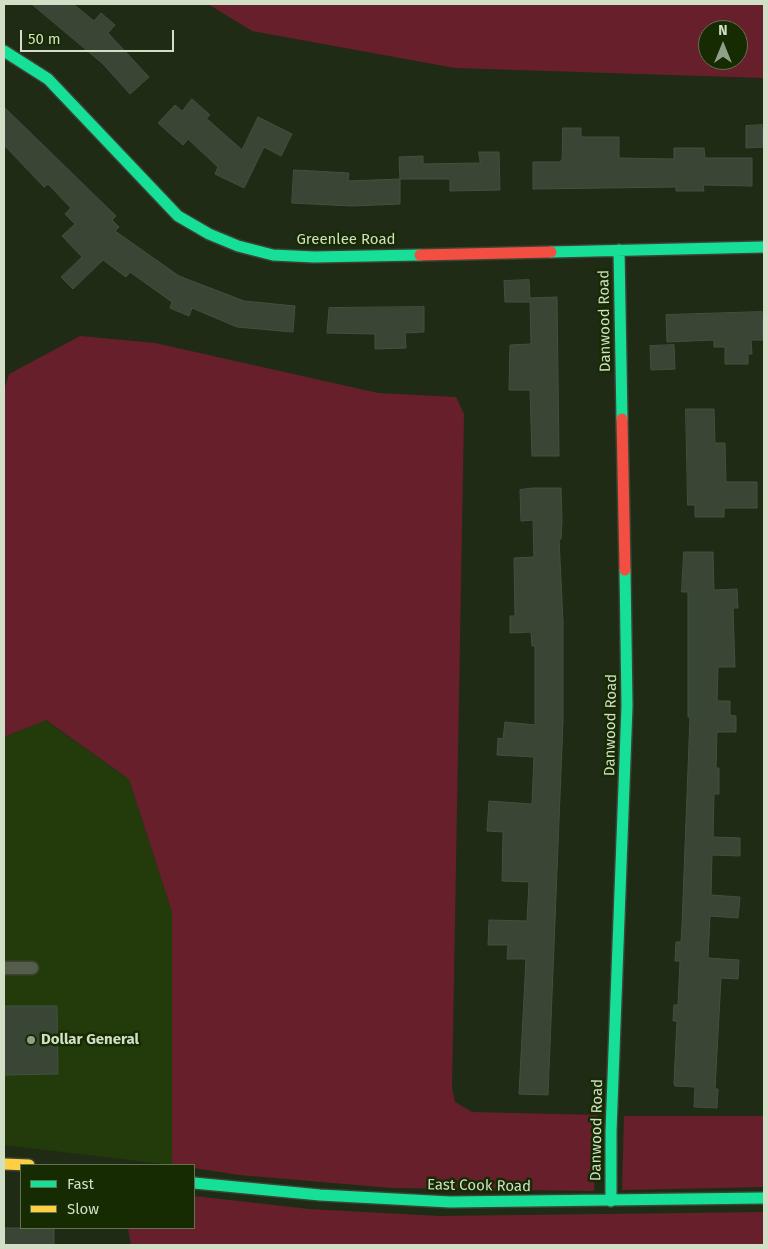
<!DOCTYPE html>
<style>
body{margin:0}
#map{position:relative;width:768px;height:1249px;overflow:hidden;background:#202b15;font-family:"Fira Sans",sans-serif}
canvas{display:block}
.frame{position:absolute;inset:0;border:5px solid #d1dfc7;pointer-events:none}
.legend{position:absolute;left:20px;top:1164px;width:175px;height:65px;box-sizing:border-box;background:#162b01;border:1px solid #617350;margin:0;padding:6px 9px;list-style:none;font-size:15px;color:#d1dfc7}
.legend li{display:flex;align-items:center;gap:10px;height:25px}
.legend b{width:25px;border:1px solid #617350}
.north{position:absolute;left:698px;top:20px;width:50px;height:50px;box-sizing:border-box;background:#162b01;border:1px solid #617350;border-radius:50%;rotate:0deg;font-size:14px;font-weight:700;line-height:20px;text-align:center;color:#d1dfc7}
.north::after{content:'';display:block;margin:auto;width:18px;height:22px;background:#93a089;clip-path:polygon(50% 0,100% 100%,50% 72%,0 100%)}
.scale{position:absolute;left:20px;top:30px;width:154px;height:22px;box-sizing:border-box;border:2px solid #d1dfc7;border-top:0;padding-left:6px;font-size:15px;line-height:18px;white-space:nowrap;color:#d1dfc7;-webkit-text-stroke:4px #162b01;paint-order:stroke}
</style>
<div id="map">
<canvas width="768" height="1249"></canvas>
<div class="frame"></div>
<ul class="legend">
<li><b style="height:6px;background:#16e098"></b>Fast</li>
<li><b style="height:6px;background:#ffcf43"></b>Slow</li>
</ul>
<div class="north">N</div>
<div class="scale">50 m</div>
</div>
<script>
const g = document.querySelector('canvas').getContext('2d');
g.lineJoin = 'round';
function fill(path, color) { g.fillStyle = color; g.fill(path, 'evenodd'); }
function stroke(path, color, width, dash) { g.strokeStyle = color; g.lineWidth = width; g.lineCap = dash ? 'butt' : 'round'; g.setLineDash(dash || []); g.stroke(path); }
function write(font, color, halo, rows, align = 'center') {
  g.font = font + ' "Fira Sans",sans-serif'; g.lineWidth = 5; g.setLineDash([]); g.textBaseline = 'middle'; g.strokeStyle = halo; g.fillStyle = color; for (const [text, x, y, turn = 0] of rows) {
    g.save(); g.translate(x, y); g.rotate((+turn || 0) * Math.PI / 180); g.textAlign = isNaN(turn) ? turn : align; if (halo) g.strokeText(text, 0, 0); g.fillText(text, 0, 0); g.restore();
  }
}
const built = new Path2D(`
 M 45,720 L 129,779 L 172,912 L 172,1165 L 4,1145 L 4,737 Z`);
const green = new Path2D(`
 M 208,4 L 764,4 L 764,78 L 455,68 L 252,31 ZM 708,30 L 738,30 L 738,60 L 708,60 Z
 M 80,336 L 155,343 L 378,393 L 456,397 L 464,414 L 452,1088 L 455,1102 L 472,1112 L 598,1115 L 594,1191 L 392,1188 L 239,1175 L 194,1168 L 194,1165 L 172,1165 L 172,912 L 129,779 L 46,720 L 4,737 L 4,390 L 9,374 Z
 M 624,1116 L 764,1116 L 764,1187 L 622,1190 Z
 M 194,1196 L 309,1209 L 439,1216 L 764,1212 L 764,1245 L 131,1245 L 128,1228 L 194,1228 Z`);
const building = new Path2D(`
 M 32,4 L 73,4 L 94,21 L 101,13 L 115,25 L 108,33 L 149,77 L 130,94 L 103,64 Z
 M 192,99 L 210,115 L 206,118 L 242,150 L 258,117 L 292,134 L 281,156 L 264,147 L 244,188 L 215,174 L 218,167 L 188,139 L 183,145 L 158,123 L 175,105 L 182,111 Z
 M 4,107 L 116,216 L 112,220 L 119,227 L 115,231 L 179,276 L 244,301 L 295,306 L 293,332 L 237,327 L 192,308 L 189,316 L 170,308 L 172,302 L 130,272 L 126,277 L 103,260 L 73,289 L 61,277 L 82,257 L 62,236 L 75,224 L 65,214 L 71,208 L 48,184 L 44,187 L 4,145 Z
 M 762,125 L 763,147 L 746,148 L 746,126 Z
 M 563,128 L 581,128 L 581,137 L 619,137 L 619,158 L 674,159 L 674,148 L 704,148 L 705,158 L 752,158 L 752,186 L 703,185 L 704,191 L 676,191 L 676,187 L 533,189 L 533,162 L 560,162 L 562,159 Z
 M 479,152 L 499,152 L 500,190 L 450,191 L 450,179 L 400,179 L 399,157 L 423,156 L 423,164 L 480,163 Z
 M 294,170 L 349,173 L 348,181 L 400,179 L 400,204 L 352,206 L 292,203 Z
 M 529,280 L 530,298 L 557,297 L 559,456 L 532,456 L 530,390 L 509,390 L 510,345 L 531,344 L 530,302 L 505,302 L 504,281 Z
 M 424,307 L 424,332 L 405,333 L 406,348 L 375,349 L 375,334 L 327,333 L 329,308 Z
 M 762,312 L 763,340 L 751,340 L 752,354 L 748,354 L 748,364 L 725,364 L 725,347 L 714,347 L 714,340 L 667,342 L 666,315 Z
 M 674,345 L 675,369 L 651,370 L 650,346 Z
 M 686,409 L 714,409 L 715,443 L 725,443 L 726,482 L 757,482 L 757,508 L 724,508 L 724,517 L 695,517 L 695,505 L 688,505 Z
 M 533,488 L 561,488 L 562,520 L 561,539 L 559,539 L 563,621 L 563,721 L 548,1095 L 519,1094 L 526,959 L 507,959 L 508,945 L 488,945 L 489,920 L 527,921 L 529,882 L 502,881 L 503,832 L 487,831 L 489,801 L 532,804 L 534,757 L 497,755 L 498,738 L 503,739 L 505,722 L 535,725 L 535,646 L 532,646 L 531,632 L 510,633 L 510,616 L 515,616 L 514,558 L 534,557 L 533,520 L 521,521 L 520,490 Z
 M 684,552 L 713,552 L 714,590 L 737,589 L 738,608 L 733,608 L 735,667 L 718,667 L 717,701 L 730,701 L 730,715 L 736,716 L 736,732 L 717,732 L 716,768 L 719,768 L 719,794 L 714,794 L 713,837 L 740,838 L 740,856 L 712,855 L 711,895 L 740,897 L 738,918 L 710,916 L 708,958 L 739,960 L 738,979 L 721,978 L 715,1089 L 718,1089 L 717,1108 L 694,1107 L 695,1087 L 675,1086 L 674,1083 L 677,1021 L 673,1021 L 674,1005 L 678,1005 L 680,961 L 675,961 L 676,942 L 681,942 L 682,925 L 690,717 L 688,717 L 688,592 L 682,592 Z
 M 4,1006 L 57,1006 L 58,1074 L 4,1075 Z
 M 4,1228 L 54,1228 L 54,1245 L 4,1245 Z`);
const lane = new Path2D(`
 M 4,968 L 32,968`);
const fast = new Path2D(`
 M 4,51 L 48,79 L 178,216 L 209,234 L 238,246 L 273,255 L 314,257 L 420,255
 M 619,250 L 622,419
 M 551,252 L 764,247
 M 194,1183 L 320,1195 L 450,1202 L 764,1198
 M 611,1201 L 611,1131 L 627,706 L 625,570`);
const slow = new Path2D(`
 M 4,1164 L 29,1165`);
const jam = new Path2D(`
 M 420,255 L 551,252
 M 622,419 L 625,570`);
const markers = [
 [31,1040,5,"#93a089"]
];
const streetNames = [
 ["Greenlee Road",346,240],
 ["Danwood Road",605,321,-91],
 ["Danwood Road",611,725,-89],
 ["Danwood Road",597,1130,-89],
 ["East Cook Road",479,1186,1]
];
const poiNames = [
 ["Dollar General",41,1040]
];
fill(built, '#233b0b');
fill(green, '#671f2c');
fill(building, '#394636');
stroke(building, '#42503f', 1);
stroke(lane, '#3b4433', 15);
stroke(fast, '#3b4433', 14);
stroke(slow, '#3b4433', 14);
stroke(jam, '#3b4433', 14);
stroke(lane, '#545d4c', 12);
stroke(fast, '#16e098', 11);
stroke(slow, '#ffcf43', 11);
stroke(jam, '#f24e42', 11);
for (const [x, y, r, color] of markers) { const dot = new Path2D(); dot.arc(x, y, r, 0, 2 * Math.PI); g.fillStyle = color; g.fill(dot); stroke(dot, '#162b01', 2); }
write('15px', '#d1dfc7', '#162b01', streetNames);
write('bold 15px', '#d1dfc7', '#162b01', poiNames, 'left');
</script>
